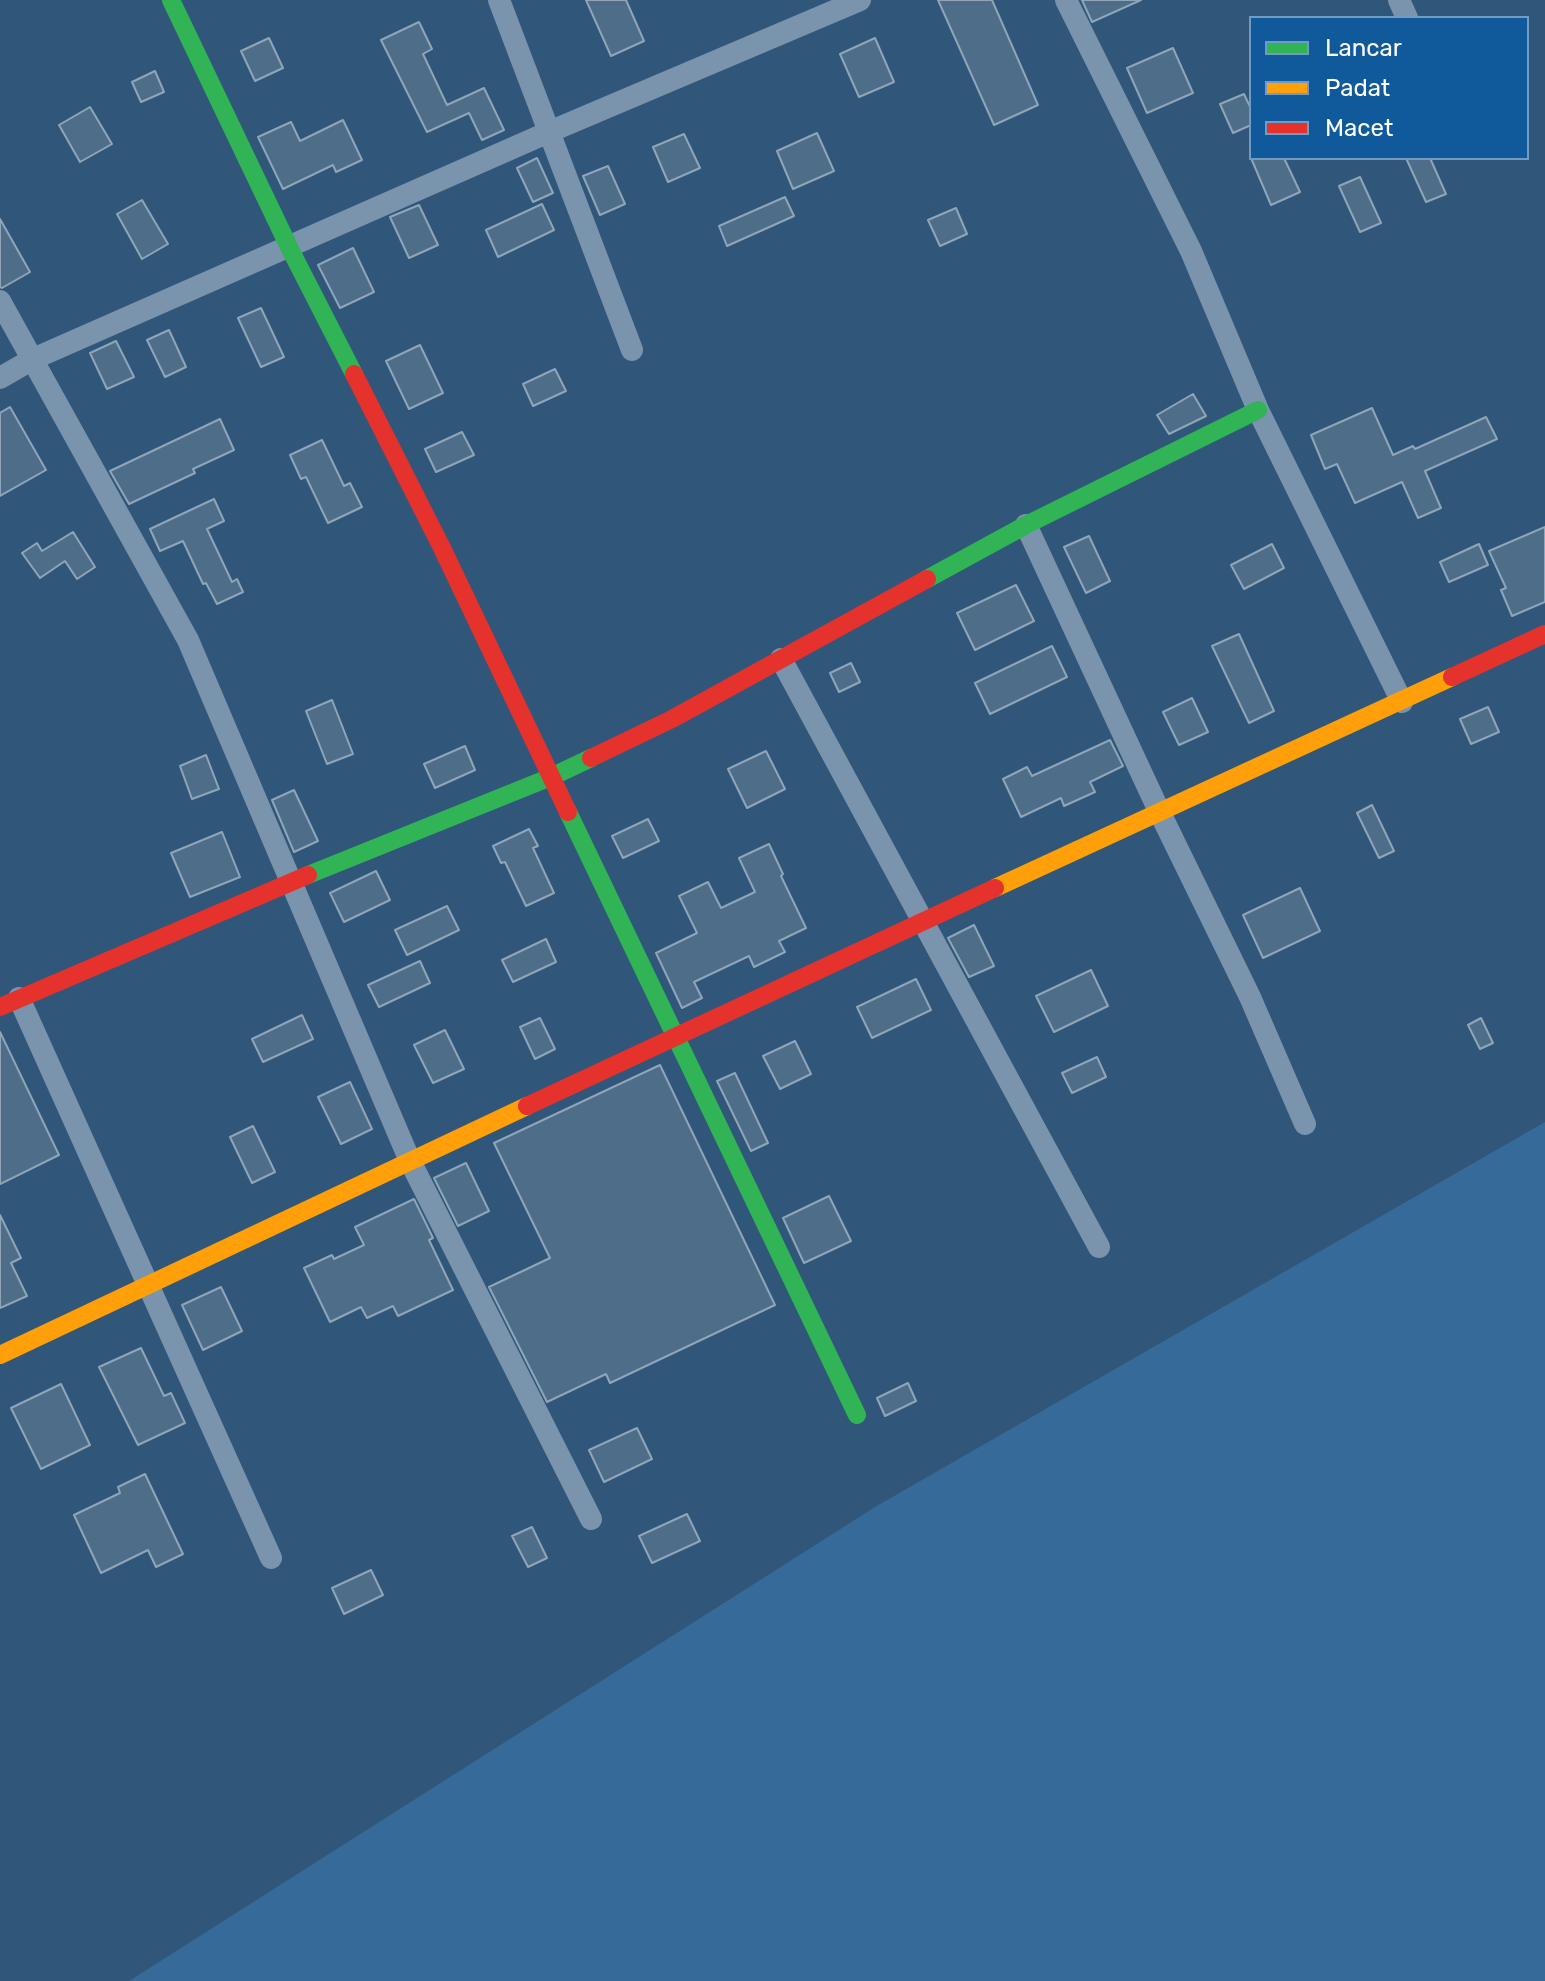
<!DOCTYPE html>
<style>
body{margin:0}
#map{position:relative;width:1545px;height:1981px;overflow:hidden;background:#30577a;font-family:Rubik,sans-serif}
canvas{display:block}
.legend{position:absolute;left:1249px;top:16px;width:280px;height:144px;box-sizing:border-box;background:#10599a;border:2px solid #709bc2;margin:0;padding:10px 14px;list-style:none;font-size:24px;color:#fff}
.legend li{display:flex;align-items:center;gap:16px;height:40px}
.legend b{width:40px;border:2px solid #709bc2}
</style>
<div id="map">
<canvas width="1545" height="1981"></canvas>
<ul class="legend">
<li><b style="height:10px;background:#30b455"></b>Lancar</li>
<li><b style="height:10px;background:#ff9f0a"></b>Padat</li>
<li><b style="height:10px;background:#e5322d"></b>Macet</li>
</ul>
</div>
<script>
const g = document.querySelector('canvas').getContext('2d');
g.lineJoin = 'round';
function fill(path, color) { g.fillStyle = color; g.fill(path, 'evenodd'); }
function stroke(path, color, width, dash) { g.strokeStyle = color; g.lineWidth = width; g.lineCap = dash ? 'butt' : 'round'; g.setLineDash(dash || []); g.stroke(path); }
const water = new Path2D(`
 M 1545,1122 L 1545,1981 L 129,1981 L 875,1507 Z`);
const building = new Path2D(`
 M 586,0 L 626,0 L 644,41 L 611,56 Z
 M 938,0 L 992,0 L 1038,105 L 994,125 Z
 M 1082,0 L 1141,0 L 1092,22 Z
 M 419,22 L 432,49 L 423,54 L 447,105 L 484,88 L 504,130 L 482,140 L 469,113 L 427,132 L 381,40 Z
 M 269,38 L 283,68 L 255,81 L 241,51 Z
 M 875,38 L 894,82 L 859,97 L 840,54 Z
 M 1173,48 L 1193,93 L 1147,113 L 1127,68 Z
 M 155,71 L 164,92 L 141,102 L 132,82 Z
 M 1244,94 L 1251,109 L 1251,125 L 1233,133 L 1220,104 Z
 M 90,107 L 112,144 L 80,162 L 59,125 Z
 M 343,120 L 362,160 L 336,172 L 333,165 L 283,189 L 258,137 L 291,122 L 300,141 Z
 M 817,133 L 834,171 L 793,189 L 777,151 Z
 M 684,134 L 700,168 L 668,182 L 653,147 Z
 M 537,158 L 553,193 L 533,202 L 517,168 Z
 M 1251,158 L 1284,158 L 1300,192 L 1271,205 Z
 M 1406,158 L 1430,158 L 1446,194 L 1426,202 Z
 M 608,166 L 625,204 L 600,215 L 583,176 Z
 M 1360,177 L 1381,223 L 1360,232 L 1339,186 Z
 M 785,197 L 794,216 L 727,246 L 719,226 Z
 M 142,200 L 168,244 L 142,259 L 117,214 Z
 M 542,204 L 554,230 L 498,257 L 486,230 Z
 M 419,205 L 438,245 L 409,258 L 390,217 Z
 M 956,208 L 967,234 L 940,246 L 928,220 Z
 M 0,219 L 30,272 L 2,288 L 0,287 Z
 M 353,248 L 374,292 L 340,308 L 318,265 Z
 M 261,308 L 284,357 L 261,367 L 238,318 Z
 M 169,330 L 186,367 L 165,377 L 147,340 Z
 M 116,341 L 134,377 L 107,389 L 90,353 Z
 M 420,345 L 443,393 L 409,409 L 386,361 Z
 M 555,369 L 566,391 L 533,406 L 523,384 Z
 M 1193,394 L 1206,416 L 1169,434 L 1157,415 Z
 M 10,407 L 46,470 L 0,496 L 0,413 Z
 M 1372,408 L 1393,455 L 1413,446 L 1415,449 L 1486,417 L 1497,439 L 1425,471 L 1441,508 L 1418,518 L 1402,482 L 1355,503 L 1337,464 L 1325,469 L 1311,435 Z
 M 220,419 L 234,450 L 193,469 L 195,473 L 129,504 L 110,471 Z
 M 462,432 L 474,455 L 436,472 L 425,449 Z
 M 322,440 L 344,486 L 350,483 L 362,507 L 328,523 L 306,477 L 301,479 L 290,455 Z
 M 214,499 L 224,521 L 207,529 L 232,582 L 237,579 L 243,592 L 217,604 L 206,583 L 203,584 L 183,541 L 160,551 L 150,529 Z
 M 1545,527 L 1545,602 L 1512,616 L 1501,590 L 1506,588 L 1489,551 Z
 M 73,532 L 95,567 L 77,579 L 65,561 L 40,578 L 22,553 L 37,543 L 42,551 Z
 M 1089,536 L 1110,581 L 1086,593 L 1064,547 Z
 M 1272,544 L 1284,568 L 1244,589 L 1231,565 Z
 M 1479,544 L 1488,565 L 1449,582 L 1440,562 Z
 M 1016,585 L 1034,621 L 975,650 L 957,613 Z
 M 1239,634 L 1274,711 L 1249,723 L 1212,646 Z
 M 1052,646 L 1067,677 L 990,714 L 975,683 Z
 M 851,663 L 860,682 L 839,692 L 830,673 Z
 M 1192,698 L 1208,732 L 1179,745 L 1163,712 Z
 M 332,700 L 353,754 L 327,764 L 306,711 Z
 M 1488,707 L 1499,732 L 1471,744 L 1460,719 Z
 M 1110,740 L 1123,766 L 1090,782 L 1095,792 L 1064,806 L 1061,798 L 1021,817 L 1003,779 L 1027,767 L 1032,776 Z
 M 465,746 L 475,770 L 435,788 L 424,764 Z
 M 766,751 L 785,789 L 747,808 L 728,769 Z
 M 206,755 L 219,789 L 192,799 L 180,766 Z
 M 294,790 L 318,841 L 294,852 L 272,800 Z
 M 1372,805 L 1394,851 L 1379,858 L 1357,813 Z
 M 648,819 L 659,841 L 623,858 L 612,836 Z
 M 529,829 L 538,846 L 533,848 L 554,893 L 526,906 L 505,862 L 501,863 L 493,846 Z
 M 222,832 L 240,877 L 190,897 L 171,853 Z
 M 769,844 L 783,874 L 781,876 L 806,928 L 779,941 L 785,952 L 754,967 L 749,956 L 694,982 L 702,998 L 682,1008 L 656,953 L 697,933 L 679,896 L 708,882 L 721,908 L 755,892 L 739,858 Z
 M 376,871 L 390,900 L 344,922 L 330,893 Z
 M 1300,888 L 1320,931 L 1263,958 L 1243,915 Z
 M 447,906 L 459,930 L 407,955 L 395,930 Z
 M 974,925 L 994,966 L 969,977 L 948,938 Z
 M 546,939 L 556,962 L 513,982 L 502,960 Z
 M 420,961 L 430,983 L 379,1007 L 368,985 Z
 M 1091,970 L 1108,1006 L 1054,1032 L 1036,996 Z
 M 916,979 L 931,1010 L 872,1038 L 857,1007 Z
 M 302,1015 L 313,1039 L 263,1062 L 252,1039 Z
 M 540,1018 L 555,1049 L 535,1059 L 520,1027 Z
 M 1481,1018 L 1493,1043 L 1480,1049 L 1468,1025 Z
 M 445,1030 L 464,1069 L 433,1083 L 414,1045 Z
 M 0,1032 L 59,1155 L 0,1184 Z
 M 795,1041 L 811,1074 L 780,1089 L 763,1056 Z
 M 1097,1057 L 1106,1077 L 1072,1093 L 1062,1073 Z
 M 660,1065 L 775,1305 L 610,1383 L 606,1374 L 547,1402 L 489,1287 L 550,1258 L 494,1143 Z
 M 735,1073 L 768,1143 L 751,1151 L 717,1081 Z
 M 350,1082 L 372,1129 L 341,1144 L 318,1097 Z
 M 253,1126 L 275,1172 L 252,1183 L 230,1137 Z
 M 466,1163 L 489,1211 L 458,1226 L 434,1178 Z
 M 829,1196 L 851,1241 L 804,1263 L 783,1218 Z
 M 414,1199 L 433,1238 L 429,1240 L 453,1290 L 398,1316 L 393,1306 L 367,1318 L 361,1307 L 330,1322 L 304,1268 L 332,1255 L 334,1259 L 364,1245 L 355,1227 Z
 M 0,1215 L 21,1258 L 11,1263 L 27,1296 L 0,1308 Z
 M 221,1287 L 242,1331 L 203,1350 L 182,1305 Z
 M 141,1348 L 164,1396 L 171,1393 L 185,1423 L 138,1445 L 99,1367 Z
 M 908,1383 L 916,1401 L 885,1416 L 877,1398 Z
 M 61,1384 L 90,1445 L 41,1469 L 11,1408 Z
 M 637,1428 L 652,1459 L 604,1482 L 589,1450 Z
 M 145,1474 L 183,1554 L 156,1567 L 148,1550 L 101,1573 L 74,1515 L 120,1493 L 118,1487 Z
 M 687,1514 L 700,1541 L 652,1563 L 639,1536 Z
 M 532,1527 L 547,1558 L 528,1567 L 512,1536 Z
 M 371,1570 L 383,1595 L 344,1614 L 332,1588 Z`);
const street = new Path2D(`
 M 499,0 L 632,350
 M 1066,0 L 1191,251 L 1258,410 L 1402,702
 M 1399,0 L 1407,18
 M 0,301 L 188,640 L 410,1161 L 591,1519
 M 0,378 L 33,359 L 549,132 L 860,0
 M 1026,525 L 1160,813 L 1250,997 L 1305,1124
 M 781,659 L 1099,1247
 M 19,998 L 271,1558`);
const fast = new Path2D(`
 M 171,0 L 289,247 L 354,374
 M 927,579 L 1026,525 L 1258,410
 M 568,812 L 857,1415
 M 308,875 L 551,777 L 591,758`);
const slow = new Path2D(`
 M 995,888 L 1452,677
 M 0,1355 L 527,1106`);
const jam = new Path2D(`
 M 354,374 L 442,548 L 568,812
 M 1452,677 L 1545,634
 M 591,758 L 672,719 L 927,579
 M 0,1007 L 308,875
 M 527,1106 L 995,888`);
fill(water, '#366a98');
fill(building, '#4e6d89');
stroke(building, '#8fa5b9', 2);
stroke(street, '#7b94ad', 22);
stroke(fast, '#30b455', 18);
stroke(slow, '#ff9f0a', 18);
stroke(jam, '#e5322d', 18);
</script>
